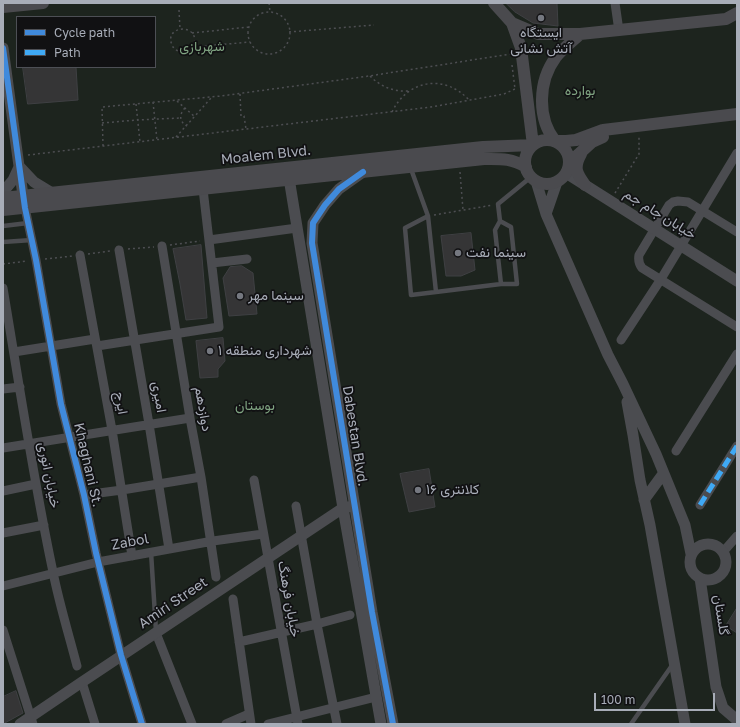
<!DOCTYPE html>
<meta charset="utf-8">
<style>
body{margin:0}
#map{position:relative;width:740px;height:727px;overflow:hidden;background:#171717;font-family:"Golos Text",sans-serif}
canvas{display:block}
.frame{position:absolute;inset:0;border:4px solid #a8adb8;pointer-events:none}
.legend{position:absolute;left:16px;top:16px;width:140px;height:52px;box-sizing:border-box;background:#111113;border:1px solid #4d4f55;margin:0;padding:5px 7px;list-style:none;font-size:12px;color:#a8adb8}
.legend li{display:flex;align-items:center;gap:8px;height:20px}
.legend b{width:20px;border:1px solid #4d4f55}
.scale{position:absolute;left:594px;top:693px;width:121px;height:18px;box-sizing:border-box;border:2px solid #a8adb8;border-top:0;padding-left:5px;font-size:12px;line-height:14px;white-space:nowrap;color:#a8adb8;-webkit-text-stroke:3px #111113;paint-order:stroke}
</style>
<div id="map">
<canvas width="740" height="727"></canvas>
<div class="frame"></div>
<ul class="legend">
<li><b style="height:5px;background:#408adc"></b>Cycle path</li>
<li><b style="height:5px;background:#3fa9f5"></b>Path</li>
</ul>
<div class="scale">100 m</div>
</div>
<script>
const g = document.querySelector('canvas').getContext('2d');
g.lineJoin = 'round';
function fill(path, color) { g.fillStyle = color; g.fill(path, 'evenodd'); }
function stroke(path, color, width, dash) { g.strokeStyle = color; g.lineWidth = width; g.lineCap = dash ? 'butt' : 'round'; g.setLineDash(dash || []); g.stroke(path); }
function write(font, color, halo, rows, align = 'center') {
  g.font = font + ' "Golos Text",Vazirmatn,sans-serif'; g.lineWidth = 3.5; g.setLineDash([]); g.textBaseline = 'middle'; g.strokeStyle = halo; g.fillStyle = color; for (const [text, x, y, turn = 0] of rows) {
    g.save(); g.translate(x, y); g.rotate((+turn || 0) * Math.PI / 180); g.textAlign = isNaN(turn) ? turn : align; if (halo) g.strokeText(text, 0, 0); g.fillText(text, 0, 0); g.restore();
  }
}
const green = new Path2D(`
 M 3,3 L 737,3 L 737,724 L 3,724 ZM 17,17 L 155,17 L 155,67 L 17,67 Z`);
const building = new Path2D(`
 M 506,3 L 557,3 L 558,26 L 533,23 L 515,12 Z
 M 23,67 L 76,67 L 78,100 L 28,104 Z
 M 471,233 L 475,270 L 461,276 L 446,276 L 441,236 Z
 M 201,245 L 207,318 L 186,320 L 180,284 L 173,249 Z
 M 242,266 L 253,273 L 257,314 L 229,316 L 223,278 L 230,267 Z
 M 223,338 L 225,361 L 218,369 L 218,377 L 200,378 L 196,341 Z
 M 429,469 L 435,507 L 409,512 L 400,474 Z
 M 737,608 L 737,633 L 726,626 Z
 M 16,691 L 23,713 L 3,724 L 3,697 Z`);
const path = new Path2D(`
 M 269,3 L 270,12
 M 179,10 L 180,29
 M248 33a21 21 0 1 1 42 0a21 21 0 1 1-42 0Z
 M 289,32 L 374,25
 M 192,33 L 249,27
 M 193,47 C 203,23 163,24 172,45 C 176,54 187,53 193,47 L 250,42
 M 512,65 L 515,89
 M 370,76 C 381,87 394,92 409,91
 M 240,94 L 241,116 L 244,116 L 246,129
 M 177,101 L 195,117
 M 153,102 L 157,140
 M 136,104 L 140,142
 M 185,108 C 179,114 179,122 187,126
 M 392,112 C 408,79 445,74 469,100
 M 102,123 L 137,120 L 180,118
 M 176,137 L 212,97
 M 103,146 L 102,107 L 221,96 L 369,76 L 511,54 L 511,55
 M 28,155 L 431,107 L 504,94 L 517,88
 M 460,172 L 463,210
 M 615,193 L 639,154 L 639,135
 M 434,215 L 493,205
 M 170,245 L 200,241
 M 128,249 L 154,247
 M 88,254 L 110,251
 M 45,259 L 73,256
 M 3,264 L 27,261`);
const service = new Path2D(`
 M 411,169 L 428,216 L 405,228 L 411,295 L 436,292
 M 428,216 L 436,292 L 501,284 L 517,284 L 511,227 L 500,221
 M 3,226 L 28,223
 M 3,242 L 32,240
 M 501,284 L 495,230 L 500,221 L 498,204 L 531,177
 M 151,552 L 156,631
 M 631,724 L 673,664`);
const minor = new Path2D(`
 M 615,3 L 619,31
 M 25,208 L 36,260 L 61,404 L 84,495 L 96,553 L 121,655 L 142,724
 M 737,232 L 688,202 L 678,201 L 673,202 L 669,205 L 639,255 C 638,260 639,264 642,268 L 737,327
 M 209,240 L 297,228
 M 162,246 L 190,418 L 201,477 L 216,577
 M 119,250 L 149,424 L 169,549
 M 80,255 L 112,430 L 132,556
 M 212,263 L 247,259
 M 3,288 C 19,383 33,478 53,572 C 59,603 69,635 77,666
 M 621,340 L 661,279 L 737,153
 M 97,346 L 219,327 L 203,189
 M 14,352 L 95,339
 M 3,389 L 20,387
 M 3,448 L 190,418
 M 676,451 L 737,354
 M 254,480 L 298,724
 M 3,491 L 36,484
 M 84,495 L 122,490 L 201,477
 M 700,505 L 737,446
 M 296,506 L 317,624 L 337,724
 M 3,533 L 44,525
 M 723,552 L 737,536
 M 3,586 L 98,562 L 213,541 L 263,534
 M 233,599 L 251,724
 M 3,630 L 33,724
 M 156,633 L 192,724
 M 239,642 L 317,624 L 350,615
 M 82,682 L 95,724
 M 226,724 L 249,714
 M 268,724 L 376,697`);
const tertiary = new Path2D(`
 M 3,48 L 24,203
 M 19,166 L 34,182 L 52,193
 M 288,172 L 343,508 L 381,724
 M 363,172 L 339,189 L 325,205 L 313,223 L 312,243 L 372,612 L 393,724
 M 566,173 L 737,281
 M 536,181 L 546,214 L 608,355 L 623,384 L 656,454 L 685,525 L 691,554
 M 3,192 L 13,180 L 19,167
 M 546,214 L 557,182
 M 627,402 L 633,435 L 640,480 L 650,525 L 685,724
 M 644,500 L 663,474
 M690 562a18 18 0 1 1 36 0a18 18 0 1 1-36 0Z
 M 700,578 L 716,687 L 723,708 L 737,720
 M 20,724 L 82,682 L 343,508 L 348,507`);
const secondary = new Path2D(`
 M 3,7 L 43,3
 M 512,23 L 538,34 L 580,34 L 726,19 L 737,13
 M 580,34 C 573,41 562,49 556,57 C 538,81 537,118 555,141 L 566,141 L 576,140 L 603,130 L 737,114
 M525 162a22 22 0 1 1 44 0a22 22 0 1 1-44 0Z
 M 581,154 C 573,168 577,174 585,185
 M 569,163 L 592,142 L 603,137
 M 3,198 L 483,147 L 533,145 L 521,48 L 512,23 L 494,3
 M 3,210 L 484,159 C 502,159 510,158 526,167`);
const quiet = new Path2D(`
 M 700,505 L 737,446`);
const cycleway = new Path2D(`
 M 3,48 L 25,208 L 36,260 L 61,404 L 84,495 L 96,553 L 121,655 L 142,724
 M 363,172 L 339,189 L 325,205 L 313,223 L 312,243 L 372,612 L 393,724`);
const markers = [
 [541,18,4,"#757880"],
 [458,253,4,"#757880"],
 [240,296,4,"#757880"],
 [210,351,4,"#757880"],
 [418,490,4,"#757880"]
];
const poiNames = [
 ["ایستگاه",541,33,"center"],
 ["آتش نشانی",541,49,"center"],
 ["سینما نفت",466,253],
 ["سینما مهر",248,296],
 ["شهرداری منطقه ۱",218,351],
 ["کلانتری ۱۶",426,490]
];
const parkNames = [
 ["شهربازی",202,47],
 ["بوارده",580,91],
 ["بوستان",255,406]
];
const streetNames = [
 ["Moalem Blvd.",266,155,-6],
 ["خیابان جام جم",660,214,32],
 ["امیری",159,397,80],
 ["ایرج",121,403,80],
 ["دوازدهم",203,409,80],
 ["Dabestan Blvd.",355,436,81],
 ["Khaghani St.",88,465,77],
 ["خیابان انوری",49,475,79],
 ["Zabol",130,542,-10],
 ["خیابان فرهنگ",289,599,80],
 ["Amiri Street",173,603,-34],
 ["گلستان",721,615,81]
];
fill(green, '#1d241e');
fill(building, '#353536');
stroke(building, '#3f4043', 1);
stroke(path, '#4d4e52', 1.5, [2, 3]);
stroke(service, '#4b4c50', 4.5);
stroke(minor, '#4b4c50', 9);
stroke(tertiary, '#4b4c50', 11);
stroke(secondary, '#4a4a4e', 12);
stroke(quiet, '#3fa9f5', 5, [10, 5]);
stroke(cycleway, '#408adc', 6);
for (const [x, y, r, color] of markers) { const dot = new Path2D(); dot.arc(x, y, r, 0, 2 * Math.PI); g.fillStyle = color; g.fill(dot); stroke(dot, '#111113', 1.5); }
write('14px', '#a8adb8', '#111113', poiNames, 'left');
write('14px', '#7fa381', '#111113', parkNames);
write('14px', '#a8adb8', '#111113', streetNames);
</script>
